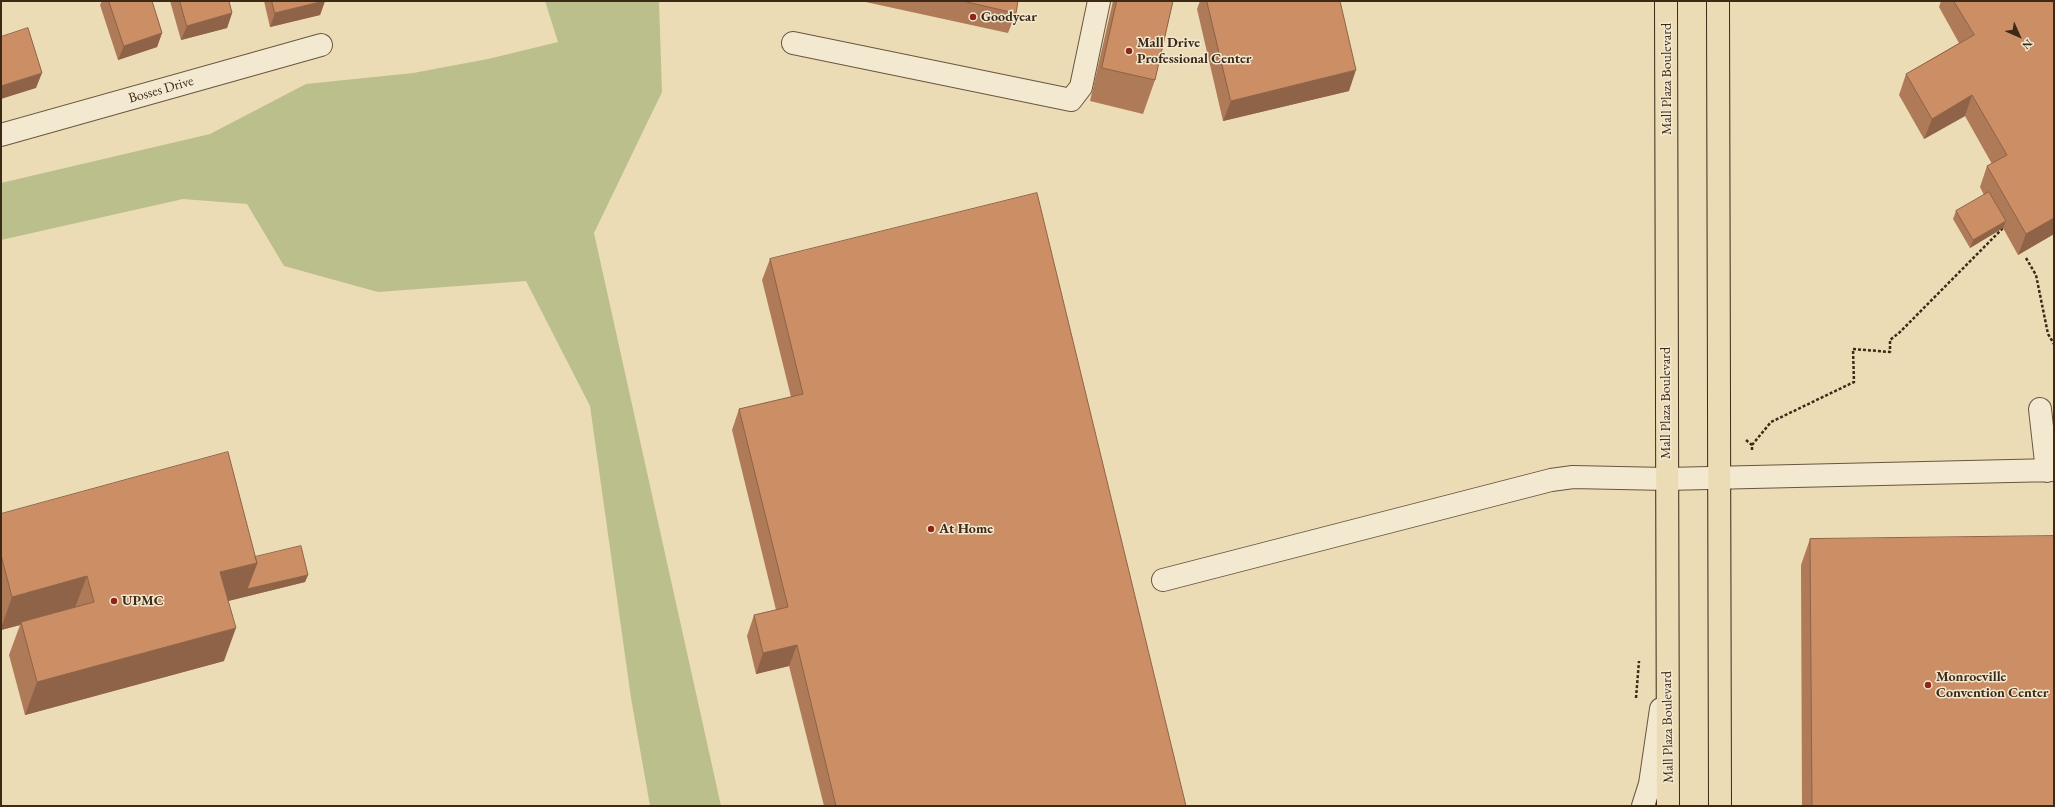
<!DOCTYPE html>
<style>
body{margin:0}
#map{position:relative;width:2055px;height:807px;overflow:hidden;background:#ecdcb6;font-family:"EB Garamond",serif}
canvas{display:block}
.frame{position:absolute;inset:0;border:2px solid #3c2a17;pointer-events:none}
.north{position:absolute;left:1999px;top:16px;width:40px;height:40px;-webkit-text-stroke:3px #f3e8d0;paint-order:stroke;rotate:135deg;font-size:11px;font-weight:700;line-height:16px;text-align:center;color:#3c2a17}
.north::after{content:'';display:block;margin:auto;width:14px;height:18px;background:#3c2a17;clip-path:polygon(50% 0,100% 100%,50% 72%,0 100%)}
</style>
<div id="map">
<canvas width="2055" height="807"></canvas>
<div class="frame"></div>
<div class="north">N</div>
</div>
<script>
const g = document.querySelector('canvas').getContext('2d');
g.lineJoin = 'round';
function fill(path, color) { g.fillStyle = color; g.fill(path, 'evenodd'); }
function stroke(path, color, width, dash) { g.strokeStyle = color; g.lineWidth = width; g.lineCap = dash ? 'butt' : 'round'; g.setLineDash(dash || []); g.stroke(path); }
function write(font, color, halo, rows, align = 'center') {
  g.font = font + ' "EB Garamond",serif'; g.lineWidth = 3; g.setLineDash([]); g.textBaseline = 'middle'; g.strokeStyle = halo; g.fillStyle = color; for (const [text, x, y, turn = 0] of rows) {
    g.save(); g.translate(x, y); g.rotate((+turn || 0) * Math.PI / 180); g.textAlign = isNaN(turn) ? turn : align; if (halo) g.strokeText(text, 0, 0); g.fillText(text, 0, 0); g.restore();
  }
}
const green = new Path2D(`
 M 545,1 L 659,1 L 662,92 L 594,233 L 721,806 L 650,806 L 631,698 L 590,406 L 526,281 L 378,292 L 284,266 L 247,204 L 183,199 L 1,240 L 1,183 L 210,134 L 306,84 L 413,73 L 488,59 L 558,42 Z`);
const path = new Path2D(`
 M 2026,258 L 2036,275 L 2048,334 L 2054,344
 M 1746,440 L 1752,445
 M 1752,450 L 1752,445 L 1771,422 L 1854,382 L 1853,349 L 1890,352 L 1890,340 L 1900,332 L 2003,228
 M 1636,698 L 1639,661`);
const minor = new Path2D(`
 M 793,43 L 1071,100 L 1081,87 L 1099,1
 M 1,135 L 321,45
 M 2040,409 L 2047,471
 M 1163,580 L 1551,480 L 1573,477 L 1666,479 L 2054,470
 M 1643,806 L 1650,784 L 1661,709`);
const major = new Path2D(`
 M 1666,1 L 1668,806
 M 1718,1 L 1720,806`);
const wall = new Path2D(`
 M 102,1 L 152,1 L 162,33 L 157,47 L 118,60 L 100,5 Z
 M 170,1 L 229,1 L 232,13 L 227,28 L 181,40 Z
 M 264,1 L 325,1 L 320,15 L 270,27 Z
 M 861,1 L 1018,1 L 1016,13 L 1008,33 Z
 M 1113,1 L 1173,1 L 1155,80 L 1143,114 L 1090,101 Z
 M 1200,1 L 1207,1 L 1349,91 L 1223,121 L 1197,9 Z
 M 1941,1 L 2054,1 L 2054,234 L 2018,255 L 2003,228 L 1970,248 L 1953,219 L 1956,211 L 1984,195 L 1980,187 L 1987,166 L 1992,164 L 1965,116 L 1924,139 L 1899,95 L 1906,74 L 1959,43 L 1939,7 Z
 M 770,259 L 1186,806 L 824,806 L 789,666 L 756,674 L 747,636 L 754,615 L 776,610 L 732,430 L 739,409 L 791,397 L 762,280 Z
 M 1,514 L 255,557 L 308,575 L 305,582 L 228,601 L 224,661 L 25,715 L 9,655 L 20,625 L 1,630 Z
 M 1810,539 L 2054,806 L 1802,806 L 1801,565 Z`);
const shadedWall = new Path2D(`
 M 325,1 L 320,15 L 270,27 L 275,13 Z
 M 232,13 L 227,28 L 181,40 L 187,26 Z
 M 162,33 L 157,47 L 118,60 L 124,46 Z
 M 1356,70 L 1349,91 L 1223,121 L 1231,101 Z
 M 42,73 L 36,88 L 1,99 L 1,86 Z
 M 1972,95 L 1965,116 L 1924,139 L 1932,119 Z
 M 2054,218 L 2054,234 L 2018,255 L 2026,234 Z
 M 2006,221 L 2003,228 L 1970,248 L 1973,240 Z
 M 257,563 L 308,575 L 305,582 L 208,606 L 220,572 Z
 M 87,576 L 74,610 L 21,622 L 20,625 L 1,630 L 1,628 L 12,597 Z
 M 236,628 L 224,661 L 25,715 L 37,682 Z
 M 797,645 L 789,666 L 756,674 L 763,653 Z`);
const building = new Path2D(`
 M 109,1 L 152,1 L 162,33 L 124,46 Z
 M 180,1 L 229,1 L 232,13 L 187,26 Z
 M 272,1 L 324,1 L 275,13 Z
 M 963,1 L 1018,1 L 1016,13 Z
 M 1117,1 L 1173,1 L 1155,80 L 1102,68 Z
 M 1207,1 L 1340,1 L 1356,70 L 1231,101 Z
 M 1954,1 L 2054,1 L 2054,218 L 2026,234 L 1987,166 L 2007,155 L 1972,95 L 1932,119 L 1906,74 L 1974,35 Z
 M 28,28 L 42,73 L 1,86 L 1,37 Z
 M 1989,192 L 2006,221 L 1973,240 L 1956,211 Z
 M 1037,193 L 1186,806 L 836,806 L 797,645 L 763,653 L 754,615 L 788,607 L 739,409 L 803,394 L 770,259 Z
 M 228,452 L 257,563 L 220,572 L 236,628 L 37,682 L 21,622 L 94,602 L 87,576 L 12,597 L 1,555 L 1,514 Z
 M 2054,536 L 2054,806 L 1812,806 L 1810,539 Z
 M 301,546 L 308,575 L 247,589 L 257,563 L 255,557 Z`);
const markers = [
 [973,17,4,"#8f2418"],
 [1129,51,4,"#8f2418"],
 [931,529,4,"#8f2418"],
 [114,601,4,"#8f2418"],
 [1928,685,4,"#8f2418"]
];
const poiNames = [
 ["Goodyear",981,17],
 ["Mall Drive",1137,43],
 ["Professional Center",1137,59],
 ["At Home",939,529],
 ["UPMC",122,601],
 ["Monroeville",1936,677],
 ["Convention Center",1936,693]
];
const streetNames = [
 ["Mall Plaza Boulevard",1667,79,-90],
 ["Bosses Drive",161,90,-16],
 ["Mall Plaza Boulevard",1666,403,-90],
 ["Mall Plaza Boulevard",1668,727,-91]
];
fill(green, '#bbbf8c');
stroke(minor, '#68563f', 24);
stroke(major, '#3c2a17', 24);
stroke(path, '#3c2a17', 2.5, [3, 2]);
stroke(minor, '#f3e8d0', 22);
stroke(major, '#ecdcb6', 22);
fill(wall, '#af7a57');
fill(shadedWall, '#8f6347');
fill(building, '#cc8e65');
stroke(building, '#8f6347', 1);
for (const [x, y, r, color] of markers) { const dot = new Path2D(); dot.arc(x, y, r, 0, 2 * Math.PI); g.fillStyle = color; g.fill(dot); stroke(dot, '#f3e8d0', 1.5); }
write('bold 14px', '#3c2a17', '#f3e8d0', poiNames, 'left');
write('14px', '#3c2a17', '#f3e8d0', streetNames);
</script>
